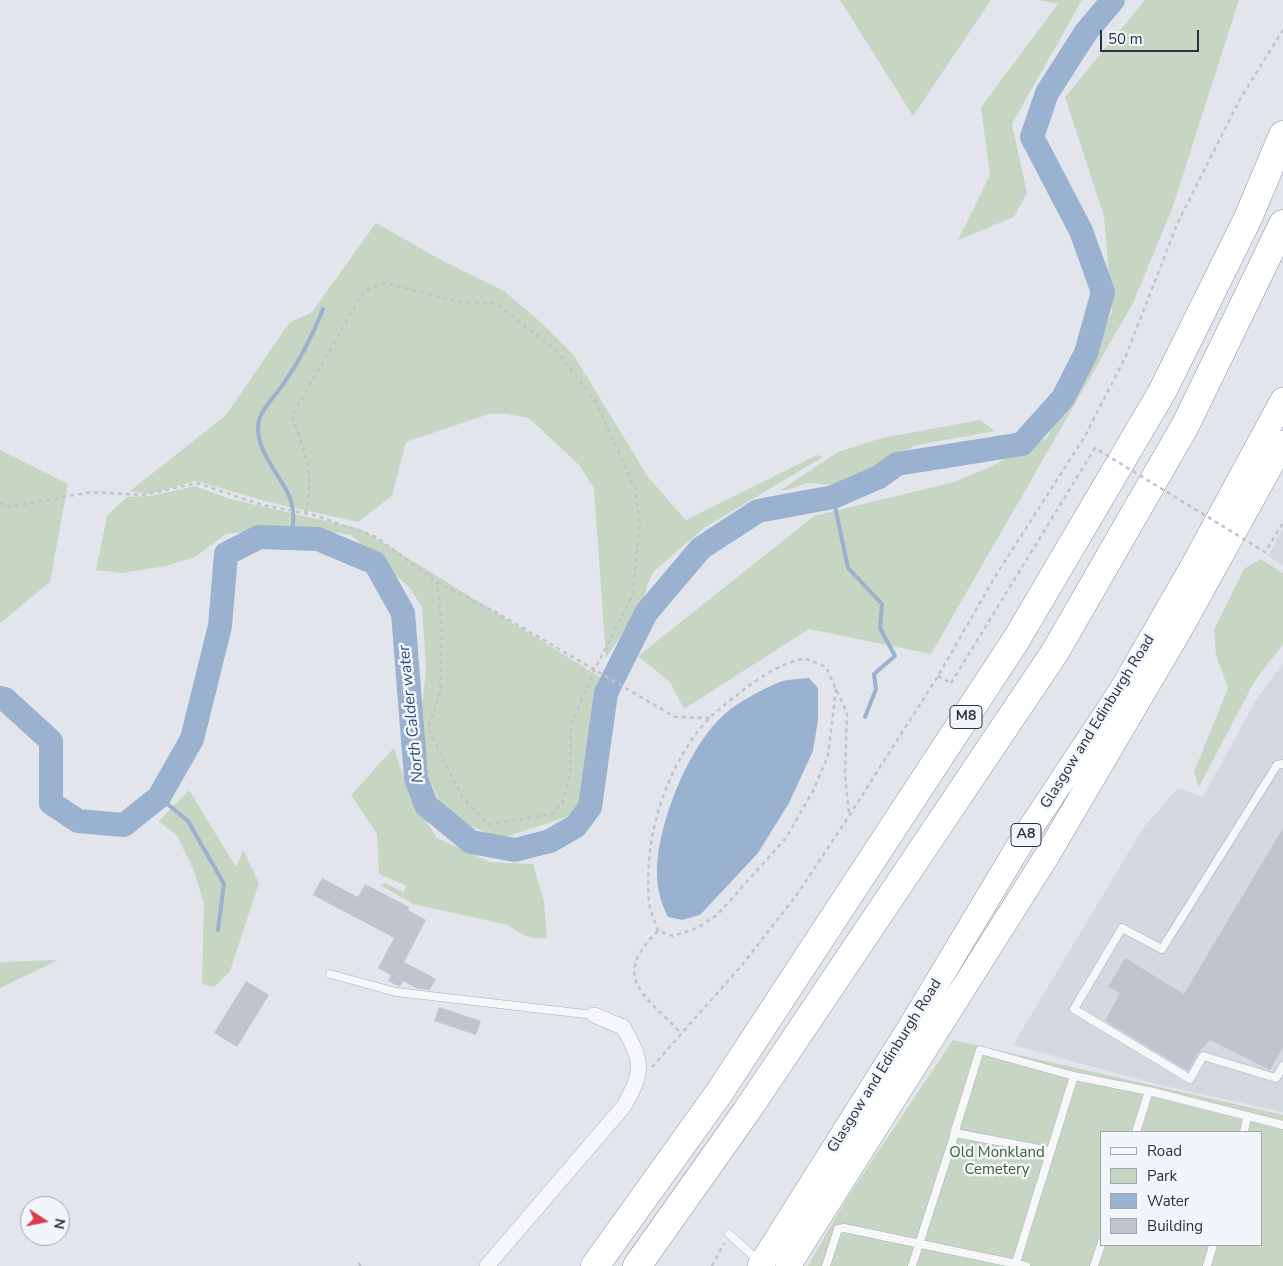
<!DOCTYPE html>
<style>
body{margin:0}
#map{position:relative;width:1283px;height:1266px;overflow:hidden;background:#e2e6ec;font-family:"Nunito Sans",sans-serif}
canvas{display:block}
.legend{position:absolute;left:1100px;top:1131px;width:162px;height:115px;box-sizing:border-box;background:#f2f5f9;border:1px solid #a1a7b1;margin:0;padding:6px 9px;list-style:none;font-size:15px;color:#283246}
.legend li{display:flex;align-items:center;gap:10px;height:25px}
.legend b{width:25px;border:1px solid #a1a7b1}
.north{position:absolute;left:20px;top:1196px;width:50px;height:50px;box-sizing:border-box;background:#f2f5f9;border:1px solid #a1a7b1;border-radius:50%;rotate:101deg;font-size:14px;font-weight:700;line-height:20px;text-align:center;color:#283246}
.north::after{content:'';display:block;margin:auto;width:18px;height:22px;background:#db3d4e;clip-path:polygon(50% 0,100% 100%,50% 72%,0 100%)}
.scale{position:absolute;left:1100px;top:30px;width:99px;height:22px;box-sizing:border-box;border:2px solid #283246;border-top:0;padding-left:6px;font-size:15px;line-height:18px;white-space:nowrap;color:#283246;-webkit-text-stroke:4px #f2f5f9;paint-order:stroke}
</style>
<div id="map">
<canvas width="1283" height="1266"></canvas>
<ul class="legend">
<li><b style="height:6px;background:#f5f7f9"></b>Road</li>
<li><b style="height:14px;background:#c7d6c2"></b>Park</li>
<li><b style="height:14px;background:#9ab1cf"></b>Water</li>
<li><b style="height:14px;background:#bfc4cf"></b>Building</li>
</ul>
<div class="north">N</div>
<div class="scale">50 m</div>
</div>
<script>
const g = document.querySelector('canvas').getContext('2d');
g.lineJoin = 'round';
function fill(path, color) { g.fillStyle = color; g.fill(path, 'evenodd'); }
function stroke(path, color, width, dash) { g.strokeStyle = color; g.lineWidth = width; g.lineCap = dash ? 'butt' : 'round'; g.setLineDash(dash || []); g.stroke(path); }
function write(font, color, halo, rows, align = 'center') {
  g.font = font + ' "Nunito Sans",sans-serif'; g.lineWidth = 5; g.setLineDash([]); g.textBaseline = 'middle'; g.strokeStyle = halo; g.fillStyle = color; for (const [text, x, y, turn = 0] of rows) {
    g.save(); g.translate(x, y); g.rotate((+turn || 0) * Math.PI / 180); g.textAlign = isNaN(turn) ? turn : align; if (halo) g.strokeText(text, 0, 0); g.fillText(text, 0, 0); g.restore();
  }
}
const built = new Path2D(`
 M 1283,528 L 1283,566 L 1268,556 Z
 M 1283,663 L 1283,1112 L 1160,1085 L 1013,1045 L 1143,828 L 1178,788 L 1203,797 L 1257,698 Z`);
const green = new Path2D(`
 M 840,0 L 991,0 L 913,116 Z
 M 1039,0 L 1082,0 L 1012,124 L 1027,193 L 1014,217 L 958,240 L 990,175 L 981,107 L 1058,4 Z
 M 1145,0 L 1239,0 L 1172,209 L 1133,303 L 931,654 L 809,629 L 684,709 L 670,682 L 638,656 L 814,516 L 954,482 L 990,467 L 1047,438 L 1112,312 L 1104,216 L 1065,97 Z
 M 376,223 L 441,260 L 504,291 L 545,326 L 573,354 L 648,477 L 686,520 L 817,455 L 823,457 L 704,528 L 653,572 L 647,586 L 643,603 L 606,658 L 594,488 L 579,465 L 529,418 L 507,414 L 489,414 L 406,442 L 392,496 L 358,522 L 268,502 L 196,481 L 148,494 L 130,491 L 226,415 L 289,323 L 312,312 Z
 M 980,420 L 995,431 L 917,445 L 889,458 L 864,477 L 835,485 L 806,483 L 788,490 L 781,490 L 838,452 L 882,438 Z
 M 0,450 L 68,484 L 50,582 L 0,623 Z
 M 195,486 L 230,499 L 361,529 L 600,677 L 582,804 L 569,816 L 500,839 L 449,816 L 436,795 L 423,762 L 419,737 L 426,668 L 422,608 L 410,588 L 351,535 L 318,530 L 261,530 L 226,534 L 195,557 L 166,566 L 122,573 L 96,570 L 107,516 L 127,497 L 151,496 Z
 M 1261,559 L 1283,573 L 1283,644 L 1254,682 L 1199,787 L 1194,772 L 1228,688 L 1216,655 L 1214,630 L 1244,569 Z
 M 394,748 L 410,796 L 437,838 L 490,862 L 533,864 L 544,901 L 547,938 C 530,940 522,935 508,925 L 413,904 L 380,885 L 385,883 L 403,892 L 407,886 L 379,874 L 377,834 L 351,795 Z
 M 189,790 L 236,867 L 243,850 L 259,883 L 230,971 L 214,987 L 202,984 L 204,903 L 193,869 L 177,836 L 159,821 Z
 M 58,960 L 0,988 L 0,962 Z
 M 953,1040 L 1283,1115 L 1283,1266 L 808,1266 L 847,1198 ZM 1102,1132 L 1262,1132 L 1262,1245 L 1102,1245 Z`);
const water = new Path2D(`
 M 809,678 L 818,688 L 818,720 L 813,751 L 789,803 L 758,853 L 700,915 L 682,920 L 668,917 C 661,903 657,889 657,873 C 657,823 692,734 735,706 C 747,698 770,685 783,681 C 791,679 801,679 809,678 Z`);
const stream = new Path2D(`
 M 833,497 L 848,568 L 882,604 L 880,628 L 895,656 L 874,674 L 876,689 L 865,717
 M 291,538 C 294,525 295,514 291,501 C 284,477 249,447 260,417 C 264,406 277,394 284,383 C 300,360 313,335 323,309
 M 159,797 L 188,821 L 224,884 L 218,930`);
const river = new Path2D(`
 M 0,698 L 5,699 L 51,741 L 51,803 L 78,821 L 124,825 L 159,797 L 192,739 L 220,626 L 226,554 L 259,537 L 318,539 L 375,563 L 403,613 L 416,778 L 426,805 L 471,842 L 515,850 L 550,841 L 576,826 L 590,807 L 606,693 L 646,613 L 701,548 L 758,511 L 833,497 L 879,477 L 897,464 L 1022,444 L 1063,398 L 1086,353 L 1103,292 L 1081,231 L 1032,137 L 1047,93 L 1086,32 L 1113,0`);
const building = new Path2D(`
 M 1283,828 L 1283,1047 L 1270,1070 L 1210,1040 L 1198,1053 L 1188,1071 L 1105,1021 L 1120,993 L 1108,987 L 1125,958 L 1184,994 Z
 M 322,878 L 358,897 L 365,884 L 409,907 L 408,910 L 426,920 L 404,962 L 436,979 L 430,990 L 418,989 L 403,981 L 400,987 L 388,981 L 391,975 L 378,968 L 394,938 L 313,895 Z
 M 246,981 L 269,995 L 237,1047 L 214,1033 Z
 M 439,1007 L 481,1021 L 476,1035 L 434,1021 Z`);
const path = new Path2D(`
 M 0,503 L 10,507 L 91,492 L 143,495 L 197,483 L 262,505 L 314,515 L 376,537 L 437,582 L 501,615 L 675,717 L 711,718
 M 305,514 C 316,473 305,454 292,416 L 364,291 L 385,283 L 459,302 L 495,303 L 556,350 L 596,402 L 635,488 L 640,525 L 632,596 L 594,671 L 571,725 L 570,773 L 563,801 L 553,814 L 488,824 L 462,797 L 428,728 L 440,694 L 442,629 L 437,582
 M 938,676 L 951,683
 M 836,689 L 828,756 L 813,791 L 786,838 L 717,915 L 697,928 L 673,936 L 658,931 C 655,921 650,911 649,902 C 644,841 662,778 699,730 C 713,712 732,699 750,685 C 764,675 786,661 804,659 C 811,659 820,665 826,667 L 847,713 L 845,774 L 849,815
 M 658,931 C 609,978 646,996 681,1033
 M 652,1067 L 742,965 L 796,896 L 849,816 L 938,676 L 996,575 L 1085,436 L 1125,358 L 1178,222 L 1240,99 L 1283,30
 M 358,1263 L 361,1266
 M 712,1266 L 724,1243`);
const service = new Path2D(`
 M 1283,764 L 1277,765 L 1162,949 L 1122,928 L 1074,1009 L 1190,1079 L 1203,1056 L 1276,1078 L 1283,1066
 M 330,974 L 396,992 L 594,1015
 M 1149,1091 L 1283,1125
 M 1244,1132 L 1247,1118
 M 954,1134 L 980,1050 L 1074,1076 L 1149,1091 L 1136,1132
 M 729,1234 L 759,1261
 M 826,1266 L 838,1229 L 844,1228 L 1026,1266
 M 912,1266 L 955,1133 L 1050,1151
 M 1015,1266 L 1074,1076
 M 1094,1266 L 1102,1242
 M 1207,1266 L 1213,1245`);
const minor = new Path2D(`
 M 487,1266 L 624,1106 C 644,1071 643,1062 623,1027 L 594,1015`);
const trunk = new Path2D(`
 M 760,1266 L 908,1031 L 1020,844 L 1121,691 L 1193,566 L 1283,400
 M 788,1266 L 1048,854 L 1179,631 L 1283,443`);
const motorway = new Path2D(`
 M 595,1266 L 719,1093 L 1016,640 L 1162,392 L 1248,218 L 1283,135
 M 637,1266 L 746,1112 L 1055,652 L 1185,426 L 1283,224`);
const pathBridge = new Path2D(`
 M 951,683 L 1095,448 L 1265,552 L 1283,523`);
const shields = [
 [966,717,32],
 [1026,835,30]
];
const shieldNames = [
 ["M8",966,717],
 ["A8",1026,835]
];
const streetNames = [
 ["Glasgow and Edinburgh Road",1098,722,-58],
 ["Glasgow and Edinburgh Road",885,1066,-58]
];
const parkNames = [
 ["Old Monkland",997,1153],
 ["Cemetery",997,1170]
];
const waterNames = [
 ["North Calder water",412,714,-96]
];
fill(built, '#d4d8e1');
fill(green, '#c7d6c2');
fill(water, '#9ab1cf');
stroke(stream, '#9ab1cf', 4);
stroke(river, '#9ab1cf', 24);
fill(building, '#bfc4cf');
stroke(service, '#aab0ba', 9);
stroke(minor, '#aab0ba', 16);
stroke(trunk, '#8892a4', 26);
stroke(motorway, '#8892a4', 29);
stroke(path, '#c0c4ca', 2.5, [4, 4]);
stroke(service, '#f5f7f9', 8);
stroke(minor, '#f5f7f9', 15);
stroke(trunk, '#fff', 25);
stroke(motorway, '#fff', 28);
stroke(pathBridge, '#c0c4ca', 2.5, [4, 4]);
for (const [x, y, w] of shields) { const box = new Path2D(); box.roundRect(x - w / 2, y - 11.5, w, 23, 4); g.fillStyle = '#f2f5f9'; g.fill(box); stroke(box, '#283246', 1); }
write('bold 14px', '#283246', null, shieldNames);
write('15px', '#283246', '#f2f5f9', streetNames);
write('15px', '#3b6334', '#f2f5f9', parkNames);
write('italic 16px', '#2e4e7e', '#f2f5f9', waterNames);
</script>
